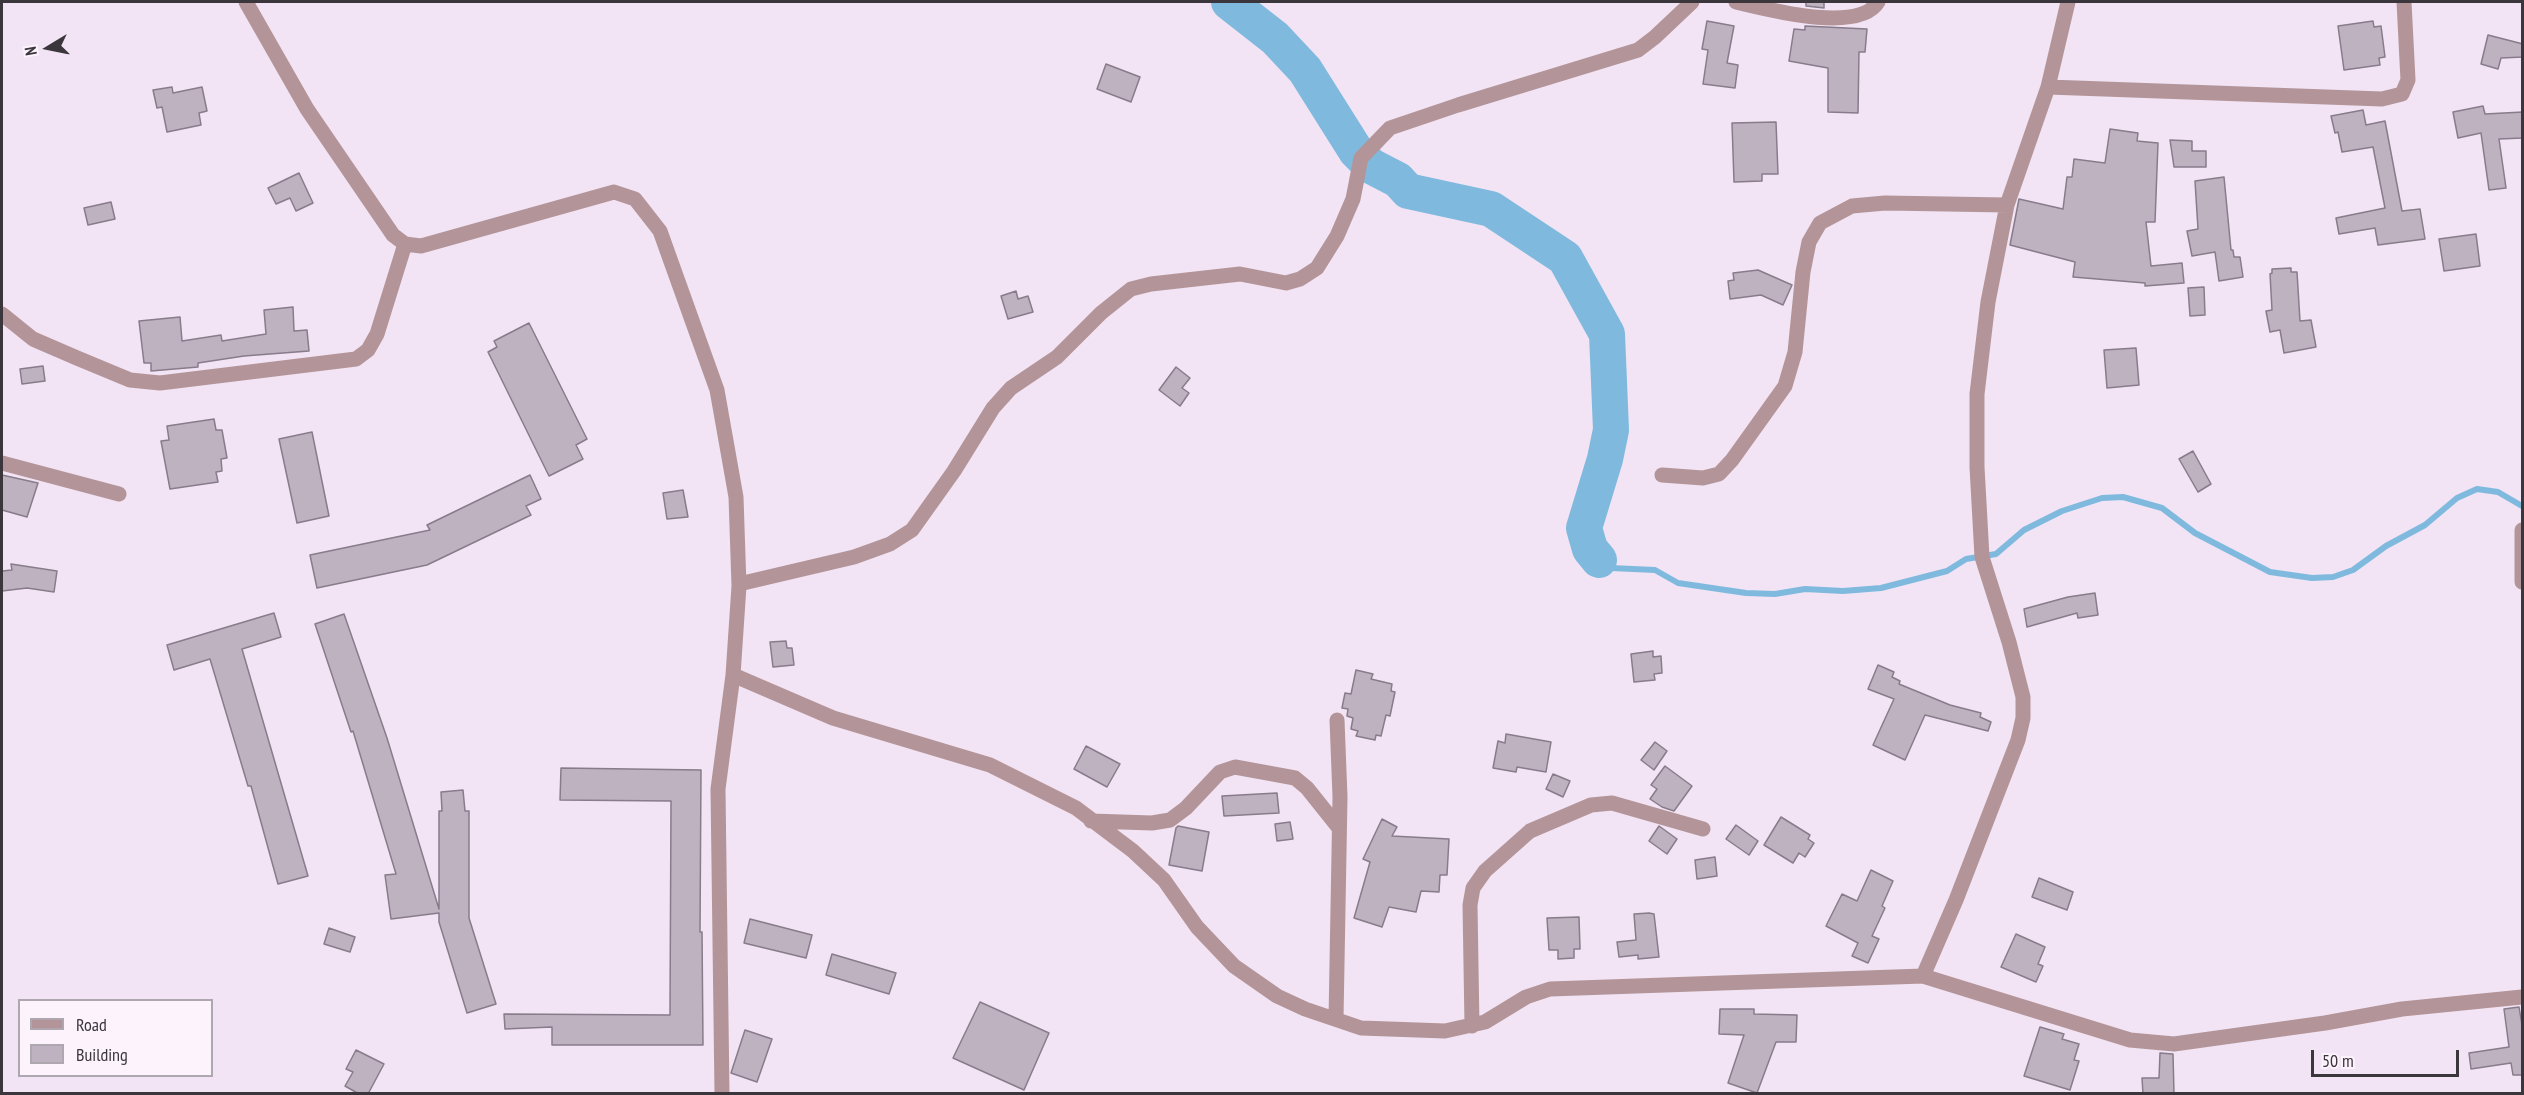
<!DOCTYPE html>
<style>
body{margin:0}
#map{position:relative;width:2524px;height:1095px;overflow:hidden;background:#f2e4f4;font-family:"PT Sans Narrow",sans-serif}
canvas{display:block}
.frame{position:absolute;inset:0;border:3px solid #3b353c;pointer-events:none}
.legend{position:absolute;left:18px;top:999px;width:195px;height:78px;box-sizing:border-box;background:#fcf3fd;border:2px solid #afa7b0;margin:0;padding:8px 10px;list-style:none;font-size:18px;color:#3b353c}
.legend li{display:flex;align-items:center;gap:12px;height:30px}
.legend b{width:30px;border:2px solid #afa7b0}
.north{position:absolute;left:18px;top:18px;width:60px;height:60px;-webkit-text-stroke:4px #fcf3fd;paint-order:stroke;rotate:260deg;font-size:16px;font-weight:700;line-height:24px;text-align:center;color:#3b353c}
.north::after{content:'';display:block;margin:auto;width:21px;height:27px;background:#3b353c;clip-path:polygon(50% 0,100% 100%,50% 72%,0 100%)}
.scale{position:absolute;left:2311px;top:1050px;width:148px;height:27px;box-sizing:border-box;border:3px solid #3b353c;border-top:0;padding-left:8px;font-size:18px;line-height:21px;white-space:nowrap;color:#3b353c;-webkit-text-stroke:4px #fcf3fd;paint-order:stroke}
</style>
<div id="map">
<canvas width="2524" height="1095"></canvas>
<div class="frame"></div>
<ul class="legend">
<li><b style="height:8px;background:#b39599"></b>Road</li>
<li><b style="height:16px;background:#beb1c0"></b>Building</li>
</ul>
<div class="north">N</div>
<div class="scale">50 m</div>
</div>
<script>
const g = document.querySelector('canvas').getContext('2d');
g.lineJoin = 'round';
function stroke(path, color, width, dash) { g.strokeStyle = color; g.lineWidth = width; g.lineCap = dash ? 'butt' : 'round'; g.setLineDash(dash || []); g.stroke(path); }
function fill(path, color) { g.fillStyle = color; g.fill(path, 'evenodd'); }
const stream = new Path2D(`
 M 1599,560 L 1611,568 L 1655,570 L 1678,583 L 1746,593 L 1775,594 L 1805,589 L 1843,591 L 1881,588 L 1947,571 L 1966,559 L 1996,554 L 2024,530 L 2062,511 L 2102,498 L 2123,497 L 2162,508 L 2195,533 L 2270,572 L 2312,578 L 2333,577 L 2353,570 L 2386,546 L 2425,525 L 2457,498 L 2477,489 L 2498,492 L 2522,506`);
const river = new Path2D(`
 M 1229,2 L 1275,38 L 1305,70 L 1356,151 L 1371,166 L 1398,180 L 1408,191 L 1491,209 L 1565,258 L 1607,334 L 1611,430 L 1605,459 L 1584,528 L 1590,549 L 1599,560`);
const building = new Path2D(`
 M 1806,2 L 1824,2 L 1824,8 L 1806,6 Z
 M 1707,21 L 1734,26 L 1727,63 L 1738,65 L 1735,88 L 1703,84 L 1708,50 L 1702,49 Z
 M 2373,21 L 2374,27 L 2381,26 L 2385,57 L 2379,58 L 2380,65 L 2344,70 L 2338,26 Z
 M 1805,26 L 1867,29 L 1865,52 L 1859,52 L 1858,113 L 1828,112 L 1828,68 L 1789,61 L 1794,29 L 1805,30 Z
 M 2488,35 L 2523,44 L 2523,57 L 2501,58 L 2498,69 L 2481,64 Z
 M 1106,64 L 1140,77 L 1131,102 L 1097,89 Z
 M 172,87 L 173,93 L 202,87 L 207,111 L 199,113 L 201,125 L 167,132 L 162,107 L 157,108 L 153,90 Z
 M 2483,106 L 2485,114 L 2523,112 L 2523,138 L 2499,139 L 2506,188 L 2489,190 L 2481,133 L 2458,138 L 2453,112 Z
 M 2363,110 L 2366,125 L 2385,121 L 2402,211 L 2420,209 L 2425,239 L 2378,245 L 2375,228 L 2339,234 L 2336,218 L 2385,208 L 2373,147 L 2342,152 L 2338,132 L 2335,133 L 2331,116 Z
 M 1776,122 L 1778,174 L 1762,174 L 1762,181 L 1734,182 L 1732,123 Z
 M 2110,129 L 2138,133 L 2137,141 L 2158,143 L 2155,222 L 2146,222 L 2151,266 L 2182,263 L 2184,283 L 2145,286 L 2145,283 L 2073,277 L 2075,262 L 2010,245 L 2019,199 L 2063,209 L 2067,177 L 2072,177 L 2074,159 L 2105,163 Z
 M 2170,140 L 2192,141 L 2192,151 L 2206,151 L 2206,167 L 2174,167 Z
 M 299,173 L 313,203 L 296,211 L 290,198 L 276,204 L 268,188 Z
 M 2224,177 L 2231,250 L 2233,250 L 2234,257 L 2240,257 L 2243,277 L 2219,281 L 2215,252 L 2192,256 L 2187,231 L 2198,229 L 2195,181 Z
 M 111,202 L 115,219 L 88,225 L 84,208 Z
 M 2476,234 L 2480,266 L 2444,271 L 2439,239 Z
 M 2291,268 L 2291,272 L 2297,272 L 2300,321 L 2311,320 L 2316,347 L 2284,353 L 2280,330 L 2270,332 L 2266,311 L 2272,310 L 2270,274 L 2272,273 L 2272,269 Z
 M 1758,270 L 1792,285 L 1783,305 L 1761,295 L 1730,299 L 1728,281 L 1734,280 L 1733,273 Z
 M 2204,287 L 2205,315 L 2190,316 L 2188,288 Z
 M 1016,291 L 1018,299 L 1028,296 L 1033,312 L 1008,319 L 1001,296 Z
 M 293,307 L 294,331 L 307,330 L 309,351 L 244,356 L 198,363 L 198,367 L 151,371 L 151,363 L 144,363 L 139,321 L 180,317 L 182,341 L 221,335 L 222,341 L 266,334 L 264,310 Z
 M 529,323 L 587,439 L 576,445 L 583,459 L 549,476 L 488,352 L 497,347 L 494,341 Z
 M 2136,348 L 2139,385 L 2107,388 L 2104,350 Z
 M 43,366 L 45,381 L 22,384 L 20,369 Z
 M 1176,367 L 1190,378 L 1182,388 L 1189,393 L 1180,406 L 1159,390 Z
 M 214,419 L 216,430 L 222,430 L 227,458 L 221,459 L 222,471 L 216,472 L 218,482 L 170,489 L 161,441 L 169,440 L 167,426 Z
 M 312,432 L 329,516 L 297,523 L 279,439 Z
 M 2193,451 L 2211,484 L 2198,492 L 2179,459 Z
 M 2,475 L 38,483 L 27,517 L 2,510 Z
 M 530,475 L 541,499 L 526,506 L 531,515 L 427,565 L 317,588 L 310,555 L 430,530 L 427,525 Z
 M 683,490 L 688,517 L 667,519 L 663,493 Z
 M 11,564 L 57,571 L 54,592 L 27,588 L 2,591 L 2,571 L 12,570 Z
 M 2095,593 L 2098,615 L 2078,618 L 2077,613 L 2027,627 L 2024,609 L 2068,597 Z
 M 274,613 L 281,637 L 242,649 L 308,876 L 278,884 L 251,786 L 248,786 L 210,659 L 174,670 L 167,645 Z
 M 344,614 L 387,738 L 439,909 L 439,811 L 442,811 L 441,792 L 463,790 L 465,811 L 469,811 L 469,918 L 496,1004 L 467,1013 L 439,922 L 439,913 L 391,919 L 385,875 L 396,874 L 353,731 L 351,732 L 315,624 Z
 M 786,641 L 787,648 L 792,648 L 794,665 L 773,667 L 770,642 Z
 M 1653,651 L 1653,657 L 1661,656 L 1662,673 L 1654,674 L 1655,680 L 1634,682 L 1631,654 Z
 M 1878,665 L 1894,672 L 1892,677 L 1900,681 L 1899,684 L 1950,705 L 1981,713 L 1980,717 L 1991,722 L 1988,731 L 1925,715 L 1905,760 L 1873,745 L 1894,699 L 1868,689 Z
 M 1356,670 L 1373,674 L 1371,679 L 1392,684 L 1391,691 L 1395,692 L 1390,716 L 1386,715 L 1381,736 L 1376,735 L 1375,740 L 1356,736 L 1358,731 L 1351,729 L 1353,718 L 1347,716 L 1348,709 L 1342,708 L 1345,693 L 1351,694 Z
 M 1506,734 L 1551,742 L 1546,772 L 1517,767 L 1516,772 L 1493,768 L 1498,741 L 1505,743 Z
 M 1655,742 L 1667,751 L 1654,770 L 1641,760 Z
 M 1086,746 L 1120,764 L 1107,787 L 1074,769 Z
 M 1665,766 L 1692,786 L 1674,811 L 1662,807 L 1650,799 L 1657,789 L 1651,785 Z
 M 561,768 L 701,770 L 700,932 L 702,932 L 703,1045 L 552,1045 L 552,1027 L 505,1029 L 504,1014 L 670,1015 L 671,801 L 560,800 Z
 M 1553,774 L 1570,781 L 1563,797 L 1546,789 Z
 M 1277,793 L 1279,813 L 1224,816 L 1222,796 Z
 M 1781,817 L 1810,835 L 1808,839 L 1814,843 L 1805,857 L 1799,853 L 1793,863 L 1764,845 Z
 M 1382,819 L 1397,827 L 1392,836 L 1449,839 L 1447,875 L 1440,875 L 1439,892 L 1421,891 L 1416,912 L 1389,907 L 1382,927 L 1354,918 L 1370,862 L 1363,859 Z
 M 1290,822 L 1293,839 L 1277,841 L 1275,824 Z
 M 1736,825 L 1758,841 L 1749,855 L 1726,839 Z
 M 1178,826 L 1209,832 L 1202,871 L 1169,865 L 1176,828 Z
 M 1659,826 L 1677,839 L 1667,854 L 1649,841 Z
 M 1715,857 L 1717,876 L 1697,879 L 1695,860 Z
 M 1871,870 L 1893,881 L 1882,906 L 1885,908 L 1872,936 L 1879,939 L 1868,963 L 1852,956 L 1858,943 L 1826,926 L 1842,894 L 1857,901 Z
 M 2039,878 L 2073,892 L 2067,910 L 2032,897 Z
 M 1649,913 L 1654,914 L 1659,957 L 1638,959 L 1638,955 L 1619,957 L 1617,942 L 1636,940 L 1634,914 Z
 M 1579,917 L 1580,949 L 1574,949 L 1574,958 L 1558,959 L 1558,950 L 1549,950 L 1547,918 Z
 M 750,919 L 812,935 L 806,958 L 744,943 Z
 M 329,928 L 355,937 L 350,952 L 324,944 Z
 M 2016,934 L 2045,947 L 2038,964 L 2043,966 L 2036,982 L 2001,967 Z
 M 832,954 L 896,973 L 889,994 L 826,975 Z
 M 980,1002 L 1049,1033 L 1024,1090 L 953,1058 Z
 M 2519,1007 L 2523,1031 L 2523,1075 L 2513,1075 L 2511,1063 L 2471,1069 L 2469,1053 L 2509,1047 L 2504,1009 Z
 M 1720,1009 L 1754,1009 L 1754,1014 L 1797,1015 L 1796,1042 L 1776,1042 L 1757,1093 L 1728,1083 L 1744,1035 L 1719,1034 Z
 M 2040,1027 L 2064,1034 L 2062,1039 L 2079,1044 L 2074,1060 L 2079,1061 L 2070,1090 L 2024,1076 Z
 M 745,1030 L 772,1039 L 757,1082 L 731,1073 Z
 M 356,1050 L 384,1064 L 368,1094 L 359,1094 L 345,1086 L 353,1072 L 346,1069 Z
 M 2160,1053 L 2173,1054 L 2174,1094 L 2143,1094 L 2142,1078 L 2159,1078 Z`);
const minor = new Path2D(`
 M 246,2 L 307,109 L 393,235 L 405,244 L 421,246 L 614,192 L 635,199 L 660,231 L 717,390 L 736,497 L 739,586 L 733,675 L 718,789 L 722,1094
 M 1736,2 C 1766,9 1859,34 1878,2
 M 2048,87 L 2382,99 L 2402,94 L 2408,80 L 2404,2
 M 2,314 L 33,339 L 77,358 L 130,380 L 160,383 L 356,359 L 368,350 L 377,334 L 405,244
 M 2,463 L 119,494
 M 1662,475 L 1703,478 L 1719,474 L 1732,460 L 1785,386 L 1795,352 L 1803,272 L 1809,242 L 1820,223 L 1852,206 L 1885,203 L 2007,205
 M 2522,530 L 2522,582
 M 739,584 L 854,557 L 890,544 L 912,530 L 954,471 L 993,408 L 1011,388 L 1057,357 L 1101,313 L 1131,289 L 1151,284 L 1240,274 L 1286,283 L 1300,279 L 1317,268 L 1337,236 L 1353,199 L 1361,158 L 1390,128 L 1458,105 L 1638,50 L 1655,37 L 1692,2
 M 733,675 L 833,718 L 990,765 L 1076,808 L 1133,851 L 1164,880 L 1197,927 L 1234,966 L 1277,996 L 1305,1009 L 1361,1028 L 1445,1031 L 1485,1022 L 1526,997 L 1550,989 L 1923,976 L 2130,1040 L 2174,1044 L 2325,1023 L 2402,1009 L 2522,997
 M 1091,821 L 1152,823 L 1170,820 L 1186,808 L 1220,772 L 1235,767 L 1295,778 L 1307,788 L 1339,828
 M 1923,976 L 1956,900 L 2018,740 L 2023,718 L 2023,697 L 2009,642 L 1982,557 L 1977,467 L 1977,394 L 1988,302 L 2007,205 L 2048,87 L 2068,2
 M 1336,1019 L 1340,797 L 1337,720
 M 1472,1026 L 1470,905 L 1473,888 L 1485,871 L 1530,831 L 1591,805 L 1612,803 L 1703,829`);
stroke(stream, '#7fbade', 6);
stroke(river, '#7fbade', 36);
fill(building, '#beb1c0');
stroke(building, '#887b8a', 1.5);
stroke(minor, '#b39599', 15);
</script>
